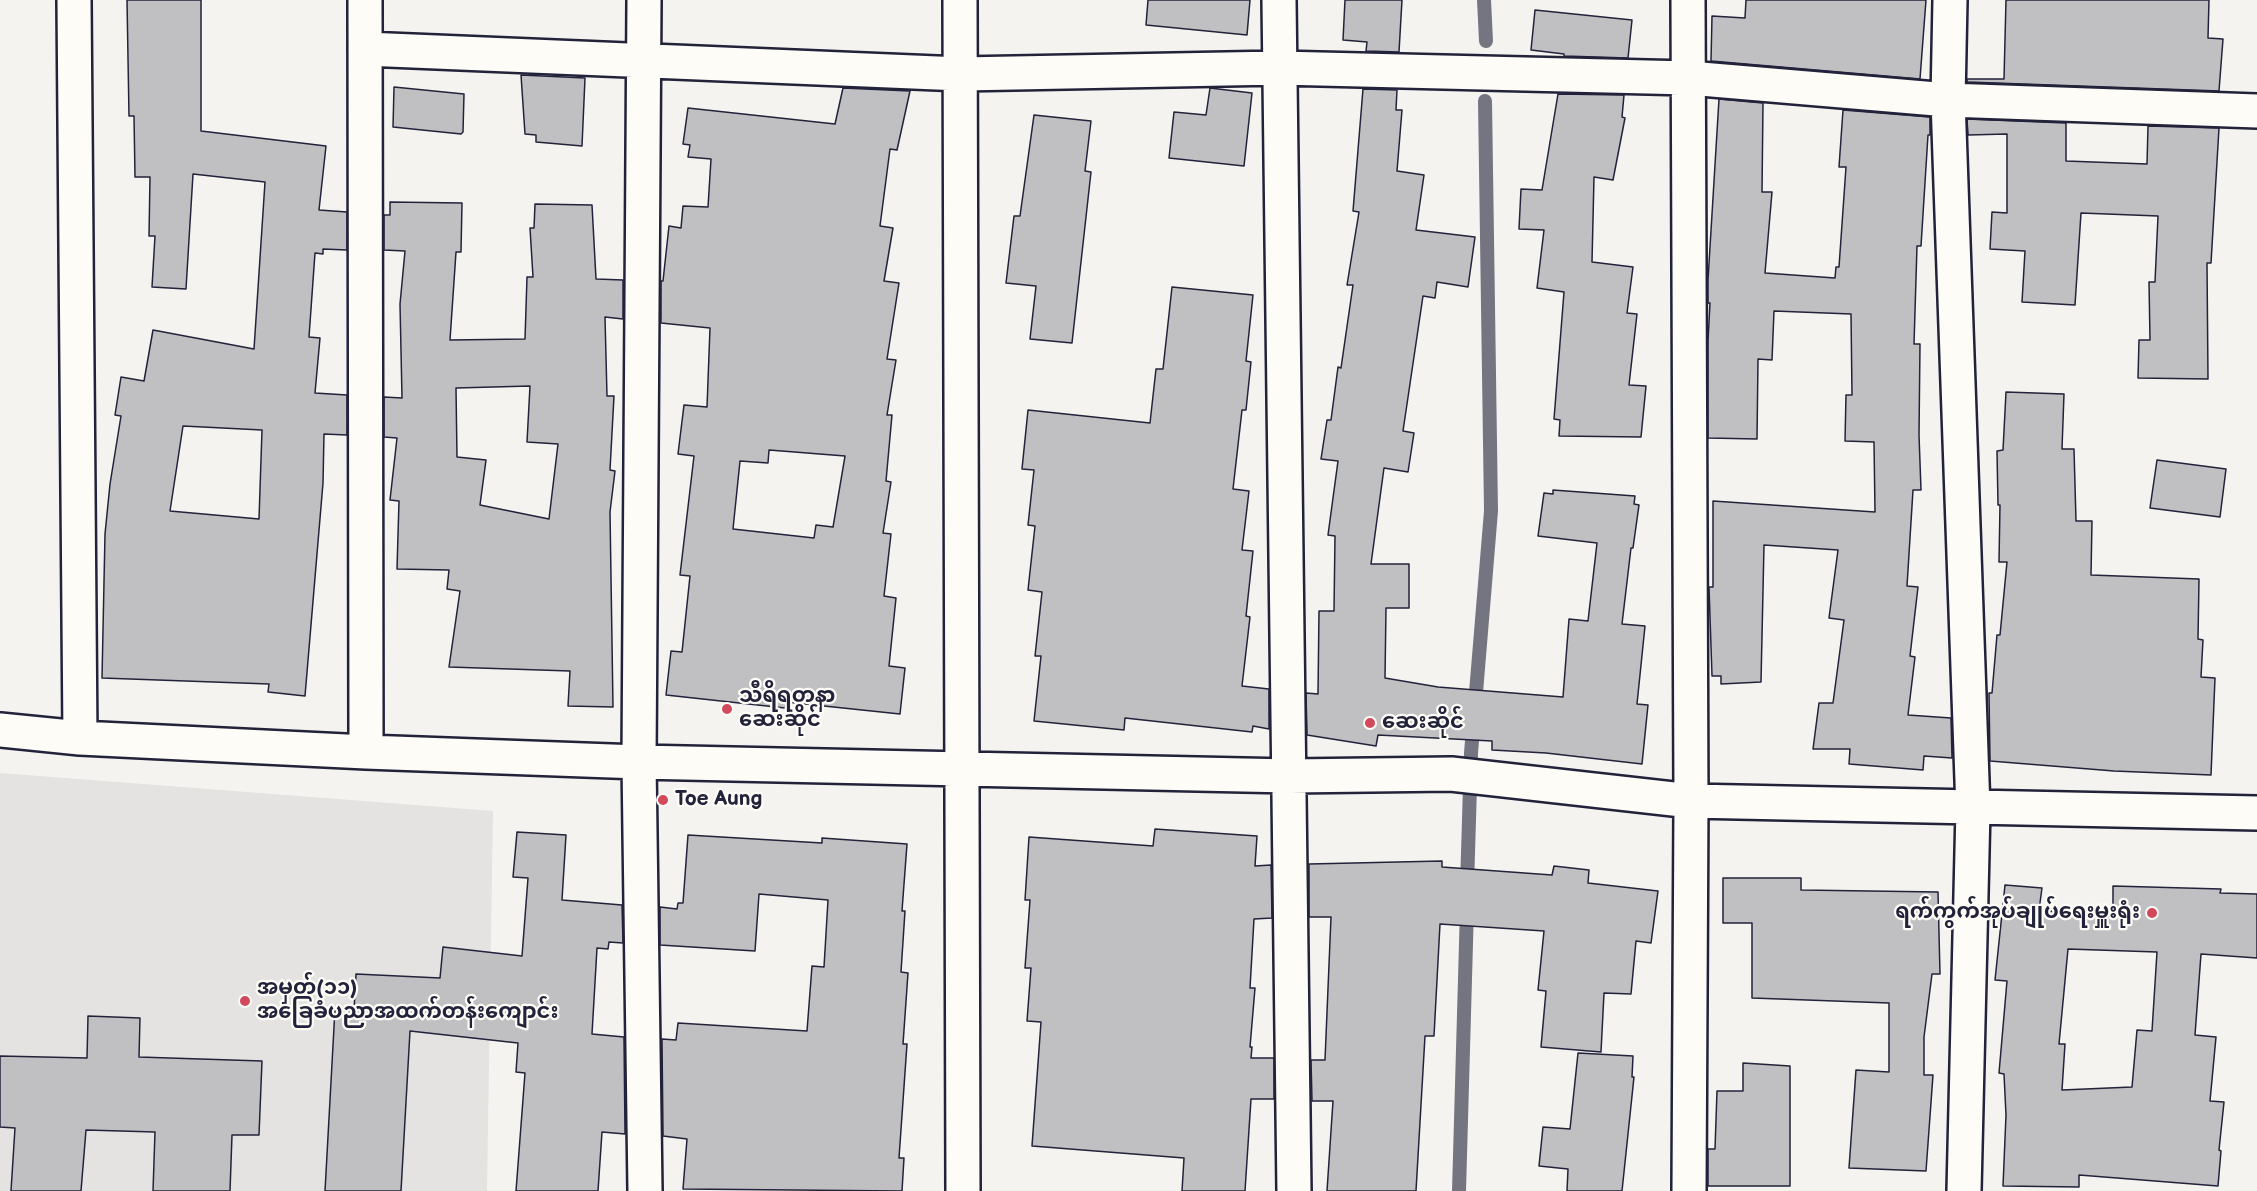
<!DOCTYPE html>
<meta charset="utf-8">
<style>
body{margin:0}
canvas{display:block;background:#f4f3ef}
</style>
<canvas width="2257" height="1191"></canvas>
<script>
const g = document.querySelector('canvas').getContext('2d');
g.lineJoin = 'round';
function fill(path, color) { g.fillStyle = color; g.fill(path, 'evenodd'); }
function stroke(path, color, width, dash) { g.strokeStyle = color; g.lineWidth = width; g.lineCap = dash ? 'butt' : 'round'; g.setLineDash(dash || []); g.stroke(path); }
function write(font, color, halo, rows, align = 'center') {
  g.font = font + ' "Balsamiq Sans","Noto Sans Myanmar",sans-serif'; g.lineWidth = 4.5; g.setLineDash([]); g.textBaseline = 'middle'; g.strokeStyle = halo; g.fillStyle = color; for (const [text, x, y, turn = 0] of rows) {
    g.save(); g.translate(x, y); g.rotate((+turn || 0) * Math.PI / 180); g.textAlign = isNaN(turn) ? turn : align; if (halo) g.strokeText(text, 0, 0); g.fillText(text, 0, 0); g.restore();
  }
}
const built = new Path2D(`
 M 0,773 L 493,811 L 487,1191 L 0,1191 Z`);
const stream = new Path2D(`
 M 1484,0 L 1486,41
 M 1467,886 L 1471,753 L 1491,511 L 1485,101
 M 1459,1191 L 1467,908`);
const building = new Path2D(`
 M 127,0 L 201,0 L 201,131 L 326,146 L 319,210 L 347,212 L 347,250 L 323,249 L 323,254 L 315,253 L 309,337 L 320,338 L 315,393 L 347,395 L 347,435 L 324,434 L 323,483 L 305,696 L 268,692 L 269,684 L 102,678 L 105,534 L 110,484 L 121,416 L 115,415 L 121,377 L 144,381 L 153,330 L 254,349 L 265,182 L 193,174 L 186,289 L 152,287 L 155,236 L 149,236 L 150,177 L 135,177 L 134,116 L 129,116 ZM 183,426 L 262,430 L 259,519 L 170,511 Z
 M 1148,0 L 1250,0 L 1247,35 L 1146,25 Z
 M 1345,0 L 1402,0 L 1399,52 L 1366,51 L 1367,42 L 1343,40 Z
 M 1746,0 L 1926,0 L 1920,79 L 1711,61 L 1712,16 L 1745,18 Z
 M 2006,0 L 2209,0 L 2208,38 L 2223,39 L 2219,91 L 1967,82 L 1967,79 L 2004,79 Z
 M 1535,10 L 1632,20 L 1628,58 L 1564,56 L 1564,54 L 1531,50 Z
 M 521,75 L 585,78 L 582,146 L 536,142 L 536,135 L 525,134 Z
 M 394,87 L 464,94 L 463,132 L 461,134 L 393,127 Z
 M 843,88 L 910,91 L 897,150 L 890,149 L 880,226 L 893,228 L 884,281 L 899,283 L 887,359 L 896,360 L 887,415 L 892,415 L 886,481 L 891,482 L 883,533 L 891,534 L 884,596 L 896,598 L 889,666 L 905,668 L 900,714 L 786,702 L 785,708 L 666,695 L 671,651 L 682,652 L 690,576 L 680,575 L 694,456 L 678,454 L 684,405 L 707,407 L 710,328 L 661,323 L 661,281 L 663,281 L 669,226 L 681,228 L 683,206 L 708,207 L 711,159 L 688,157 L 690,145 L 683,144 L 688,108 L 835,124 ZM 769,450 L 845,456 L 833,527 L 816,525 L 814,538 L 733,529 L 740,461 L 768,463 Z
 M 1210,88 L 1252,93 L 1244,166 L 1169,158 L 1174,112 L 1206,115 Z
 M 1363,89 L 1397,90 L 1396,110 L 1402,110 L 1397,171 L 1424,175 L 1416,230 L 1475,237 L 1468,287 L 1437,282 L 1435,298 L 1423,296 L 1403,431 L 1414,433 L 1408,472 L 1384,468 L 1371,564 L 1409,564 L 1409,608 L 1386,608 L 1385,678 L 1438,687 L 1563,697 L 1569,619 L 1588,621 L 1597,543 L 1538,536 L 1544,493 L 1553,494 L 1553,490 L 1635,496 L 1634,504 L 1639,505 L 1633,548 L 1631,548 L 1622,624 L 1645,626 L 1637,704 L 1648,705 L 1642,764 L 1546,753 L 1492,750 L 1492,741 L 1378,735 L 1376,746 L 1307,735 L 1306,693 L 1318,694 L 1319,611 L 1334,611 L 1335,536 L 1328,535 L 1338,461 L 1321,459 L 1327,420 L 1331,420 L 1338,367 L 1341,368 L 1353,285 L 1347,285 L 1359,212 L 1353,211 Z
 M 1558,94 L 1624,95 L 1622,117 L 1625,118 L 1613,180 L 1594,177 L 1592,262 L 1633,267 L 1627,313 L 1637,314 L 1629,385 L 1646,386 L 1641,437 L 1559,436 L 1560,420 L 1554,419 L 1564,292 L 1537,288 L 1544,230 L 1519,229 L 1521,189 L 1542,190 Z
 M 1719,99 L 1763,103 L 1762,192 L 1772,192 L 1765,273 L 1835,278 L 1836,267 L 1839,267 L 1846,167 L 1839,167 L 1843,110 L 1930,117 L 1930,135 L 1928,135 L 1921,246 L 1917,246 L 1914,344 L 1920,344 L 1919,435 L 1921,490 L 1913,490 L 1907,586 L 1918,587 L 1910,656 L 1915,657 L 1908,715 L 1951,718 L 1952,758 L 1924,756 L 1923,770 L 1849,764 L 1850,749 L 1813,749 L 1819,703 L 1833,703 L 1844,620 L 1829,618 L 1838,550 L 1764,545 L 1761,682 L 1721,684 L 1721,676 L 1712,676 L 1709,587 L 1713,587 L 1713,501 L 1875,512 L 1874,442 L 1845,441 L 1846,395 L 1852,395 L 1851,314 L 1774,311 L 1772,360 L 1758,359 L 1757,439 L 1708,438 L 1708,341 L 1710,303 L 1708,303 L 1708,280 Z
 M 1034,115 L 1091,121 L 1085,171 L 1091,172 L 1072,343 L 1030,339 L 1036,286 L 1006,283 L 1014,216 L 1020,216 Z
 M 1967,119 L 2066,123 L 2066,161 L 2147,164 L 2148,126 L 2219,128 L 2211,263 L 2207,263 L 2208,379 L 2138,378 L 2139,340 L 2150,340 L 2149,282 L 2155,282 L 2158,216 L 2081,213 L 2075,305 L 2022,302 L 2025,251 L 1990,249 L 1992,212 L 2007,213 L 2007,134 L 1968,135 Z
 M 390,202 L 462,203 L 461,252 L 456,252 L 450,340 L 525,339 L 527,277 L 533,277 L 530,228 L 534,228 L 535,204 L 592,205 L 596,279 L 623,280 L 623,319 L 605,317 L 607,396 L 614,396 L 610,470 L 615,471 L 610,512 L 613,707 L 568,706 L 570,671 L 449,667 L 460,591 L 447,589 L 449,570 L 397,569 L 399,501 L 390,500 L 397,438 L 384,437 L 384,397 L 402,398 L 400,304 L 405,251 L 384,250 L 384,215 L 390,215 ZM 530,386 L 527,442 L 558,444 L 549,519 L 480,505 L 486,460 L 457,457 L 456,388 Z
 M 1172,287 L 1253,295 L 1246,361 L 1251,362 L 1246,410 L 1242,410 L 1233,489 L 1249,491 L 1242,550 L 1253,551 L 1246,616 L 1250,617 L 1242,686 L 1269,689 L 1269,729 L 1253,726 L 1252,732 L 1125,718 L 1124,730 L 1034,721 L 1041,656 L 1035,656 L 1042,592 L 1028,590 L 1035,526 L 1028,525 L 1034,470 L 1022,469 L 1028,410 L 1150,423 L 1156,369 L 1163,369 Z
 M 2006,392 L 2064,394 L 2062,449 L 2074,449 L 2076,521 L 2092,521 L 2091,575 L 2199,579 L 2198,639 L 2203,640 L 2201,677 L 2215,678 L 2211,775 L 2114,771 L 1990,761 L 1989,693 L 1992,693 L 1997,635 L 2000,635 L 2007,562 L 1999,562 L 2000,505 L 1998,505 L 1997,451 L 2003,450 Z
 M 2157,460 L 2226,469 L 2220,517 L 2150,508 Z
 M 1155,829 L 1257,836 L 1255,866 L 1271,865 L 1272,918 L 1254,919 L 1250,988 L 1255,988 L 1250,1047 L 1252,1047 L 1251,1058 L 1274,1058 L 1274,1099 L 1251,1099 L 1245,1191 L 1182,1191 L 1184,1158 L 1032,1146 L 1041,1022 L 1027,1021 L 1031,968 L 1025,968 L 1030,900 L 1025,900 L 1029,837 L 1153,846 Z
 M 517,832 L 566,835 L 562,900 L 622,905 L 623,943 L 609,942 L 608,949 L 597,948 L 592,1034 L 624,1037 L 625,1134 L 602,1132 L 598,1191 L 516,1191 L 525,1073 L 516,1072 L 518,1043 L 410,1031 L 401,1191 L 325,1191 L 335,1009 L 354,1011 L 356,974 L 440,978 L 443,947 L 522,956 L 528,878 L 513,877 Z
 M 688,835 L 822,843 L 822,838 L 907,844 L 902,911 L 905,911 L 901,972 L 908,973 L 903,1044 L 907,1044 L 899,1158 L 904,1158 L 902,1191 L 683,1189 L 687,1139 L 663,1136 L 662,1039 L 676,1040 L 678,1023 L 807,1031 L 812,966 L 824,967 L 828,900 L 759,894 L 755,951 L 660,945 L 660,907 L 677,909 L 678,903 L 683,903 Z
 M 1442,861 L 1442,867 L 1552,875 L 1554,866 L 1589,870 L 1588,883 L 1658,891 L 1651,943 L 1636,941 L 1631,994 L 1604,993 L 1601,1052 L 1541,1047 L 1546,991 L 1538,990 L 1544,931 L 1440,924 L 1434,1036 L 1425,1036 L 1416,1191 L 1327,1191 L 1333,1101 L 1312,1101 L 1311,1060 L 1325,1060 L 1331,917 L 1309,917 L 1309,864 Z
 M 1723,878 L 1801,878 L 1801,890 L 1938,892 L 1940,974 L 1932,974 L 1924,1037 L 1924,1075 L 1933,1075 L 1926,1171 L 1849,1168 L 1856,1070 L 1889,1072 L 1889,1003 L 1752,998 L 1752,923 L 1723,923 Z
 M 2005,885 L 2042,888 L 2039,910 L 2113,917 L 2113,886 L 2221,889 L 2220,893 L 2257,894 L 2257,958 L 2201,954 L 2195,1035 L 2216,1037 L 2210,1101 L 2224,1102 L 2219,1150 L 2221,1151 L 2218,1186 L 2079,1175 L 2079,1187 L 2003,1186 L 2006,1115 L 2004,1074 L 1999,1073 L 2007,981 L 1995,980 ZM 2068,949 L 2157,952 L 2152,1031 L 2137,1030 L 2132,1087 L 2062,1090 L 2065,1044 L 2059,1044 Z
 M 88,1016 L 140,1018 L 139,1057 L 262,1061 L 259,1135 L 232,1135 L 230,1191 L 153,1191 L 155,1132 L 86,1130 L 81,1191 L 11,1191 L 15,1128 L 0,1127 L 0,1056 L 87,1058 Z
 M 1578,1053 L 1633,1056 L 1632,1077 L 1634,1077 L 1622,1191 L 1567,1191 L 1568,1169 L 1539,1166 L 1543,1127 L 1570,1129 Z
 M 1743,1063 L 1790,1066 L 1790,1186 L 1708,1186 L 1708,1149 L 1715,1149 L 1717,1091 L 1743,1091 Z`);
const street = new Path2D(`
 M 74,0 L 80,738
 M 365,0 L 366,752
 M 644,0 L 639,762 L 645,1191
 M 960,0 L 963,1191
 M 1279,0 L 1294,1191
 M 1688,0 L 1691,801 L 1689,1191
 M 1950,0 L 1948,100 L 1973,809 L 1964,1191
 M 365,49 L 961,74 L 1279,68 L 1689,78 L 1948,100 L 2257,111
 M 0,730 L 80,738 L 366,752 L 639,762 L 1290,776 L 1451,774 L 1691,801 L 2257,813`);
const markers = [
 [727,709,6,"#d1495b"],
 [1370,723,6,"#d1495b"],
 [663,800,6,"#d1495b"],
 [2152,913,6,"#d1495b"],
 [245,1001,6,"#d1495b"]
];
const poiNames = [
 ["သီရိရတနာ",739,697],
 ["ဆေးဆိုင်",739,721],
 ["ဆေးဆိုင်",1382,723],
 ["Toe Aung",675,800],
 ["ရက်ကွက်အုပ်ချုပ်ရေးမှူးရုံး",2140,913,"right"],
 ["အမှတ်(၁၁)",257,989],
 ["အခြေခံပညာအထက်တန်းကျောင်း",257,1013]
];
fill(built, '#e4e3e2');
stroke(stream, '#757582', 14);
fill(building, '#c0bfc2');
stroke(building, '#22223b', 1.5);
stroke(street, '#22223b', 38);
stroke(street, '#fdfcf7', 33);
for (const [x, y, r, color] of markers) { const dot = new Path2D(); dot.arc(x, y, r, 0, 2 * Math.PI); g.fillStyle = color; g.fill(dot); stroke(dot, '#fdfcf7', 2); }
write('bold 21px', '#22223b', '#fdfcf7', poiNames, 'left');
</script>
